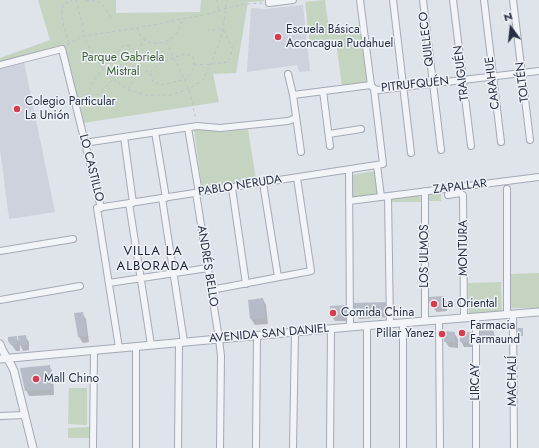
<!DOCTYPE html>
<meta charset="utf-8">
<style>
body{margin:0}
#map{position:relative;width:539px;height:448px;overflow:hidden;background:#dfe3ea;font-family:Jost,sans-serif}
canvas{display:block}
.north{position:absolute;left:491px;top:8px;width:40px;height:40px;-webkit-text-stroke:3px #eff2f7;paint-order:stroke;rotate:345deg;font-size:11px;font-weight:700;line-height:16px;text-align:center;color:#273042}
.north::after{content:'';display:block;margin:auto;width:14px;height:18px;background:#273042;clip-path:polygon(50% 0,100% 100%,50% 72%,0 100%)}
</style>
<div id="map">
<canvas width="539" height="448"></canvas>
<div class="north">N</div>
</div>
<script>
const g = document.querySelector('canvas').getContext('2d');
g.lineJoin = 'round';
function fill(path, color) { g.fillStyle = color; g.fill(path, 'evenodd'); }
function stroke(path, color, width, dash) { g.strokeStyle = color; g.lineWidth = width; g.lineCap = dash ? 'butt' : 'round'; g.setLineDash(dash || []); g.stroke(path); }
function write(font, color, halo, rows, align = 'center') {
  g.font = font + ' Jost,sans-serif'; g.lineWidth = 3; g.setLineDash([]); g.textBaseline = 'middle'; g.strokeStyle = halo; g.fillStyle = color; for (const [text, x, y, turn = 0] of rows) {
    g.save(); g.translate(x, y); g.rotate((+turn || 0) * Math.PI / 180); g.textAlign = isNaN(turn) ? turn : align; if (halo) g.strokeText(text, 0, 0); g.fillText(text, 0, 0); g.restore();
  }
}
const built = new Path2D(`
 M 303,5 L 310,71 L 299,72 L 297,65 L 247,72 L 251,8 L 266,9 Z
 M 24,62 L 55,212 L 9,219 L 0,149 L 0,68 Z`);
const green = new Path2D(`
 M 38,0 L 116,0 L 116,13 L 200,12 L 201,0 L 264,0 L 264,1 L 248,2 L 236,73 L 213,74 L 219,102 L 83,123 L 64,46 L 0,62 L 0,58 L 50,40 Z
 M 325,0 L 329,29 L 360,25 L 367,83 L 342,86 L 336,42 L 310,45 L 305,2 Z
 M 194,129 L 222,132 L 248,129 L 256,180 L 202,188 Z
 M 376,171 L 378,193 L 353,198 L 350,175 Z
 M 441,192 L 441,201 L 428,201 L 427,193 Z
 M 420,195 L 421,202 L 392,202 L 392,198 Z
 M 539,273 L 539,308 L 511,308 L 511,274 Z
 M 501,282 L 502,313 L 469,314 L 468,283 Z
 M 69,388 L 87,388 L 87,425 L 68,424 Z
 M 90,427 L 90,438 L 68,438 L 68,428 Z`);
const shadow = new Path2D(`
 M 444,297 L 447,303 L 447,311 L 437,312 L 434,309 L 430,303 Z
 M 263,299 L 266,305 L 268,324 L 255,325 L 251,319 L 250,301 Z
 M 346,306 L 350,321 L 335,321 L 331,315 L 331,307 Z
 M 389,309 L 390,317 L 359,319 L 355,313 Z
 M 82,313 L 86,319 L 89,342 L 83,343 L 79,337 Z
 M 493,330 L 494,333 L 495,340 L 482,340 L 480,338 Z
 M 454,333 L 458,339 L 458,348 L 449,347 L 445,341 Z
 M 471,333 L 475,339 L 475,347 L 464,347 L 461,341 Z
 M 25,336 L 29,342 L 29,350 L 23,351 L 20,344 L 20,351 L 16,351 L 9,341 L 16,337 L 20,344 Z
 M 49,366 L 53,372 L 54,395 L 29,396 L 26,390 Z`);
const building = new Path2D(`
 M 444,296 L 445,305 L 433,306 L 429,303 L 429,297 Z
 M 263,298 L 265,318 L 250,319 L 248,300 Z
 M 387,302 L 387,312 L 354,313 L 354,303 Z
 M 347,305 L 347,315 L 330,315 L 330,306 Z
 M 83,312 L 87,336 L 78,337 L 74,313 Z
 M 518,328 L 523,328 L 523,336 L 517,336 Z
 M 493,329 L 494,337 L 479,338 L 479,330 Z
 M 444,331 L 455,332 L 455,342 L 444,342 Z
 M 460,332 L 472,332 L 472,342 L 460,342 Z
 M 26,335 L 27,345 L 19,345 L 18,336 Z
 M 17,336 L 17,345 L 11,345 L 8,341 L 8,337 Z
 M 50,365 L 51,389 L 25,391 L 20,368 Z`);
const path = new Path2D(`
 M 76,0 L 83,27 L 83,36 L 95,57 L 103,69 L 113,79 L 128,90 L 146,95 L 170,95 L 189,89 L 203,80 L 218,47 L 223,29 L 227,0
 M 86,0 L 100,2 L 112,18
 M 217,0 L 218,10
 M 137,28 C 139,32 140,36 144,39 C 152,47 169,43 176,34 C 179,30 181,25 182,20
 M 166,42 L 189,89 L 196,120
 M 69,43 C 65,29 60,19 63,5 L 72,0
 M 67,45 L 83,36 L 137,28 L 182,19 L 208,14 L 226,8 L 246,4 L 262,3
 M 194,65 L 211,64 L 228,62 L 233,49 L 223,29 L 208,30
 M 139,69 L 150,72 L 158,64 L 184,54 L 193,56 L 194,65 L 193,71 L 186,79 L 162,85 L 153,82 L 150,72
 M 107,105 L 99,106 L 94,106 C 87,98 88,90 93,81 L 123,46 C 125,46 127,45 129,46 C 137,49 139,61 138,69 C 137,76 132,83 128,90
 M 83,107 C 107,89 126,64 145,40`);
const minor = new Path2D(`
 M 269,0 L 269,3 L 293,0
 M 360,0 L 371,85
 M 393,0 L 411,153
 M 423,0 L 441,150
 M 453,0 L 471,146
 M 484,0 L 501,142
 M 513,0 L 530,140
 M 0,65 L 62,49 L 101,208
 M 288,74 L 293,95 L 301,152
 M 371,85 L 374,89 L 378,90 L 539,71
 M 323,91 L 330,146
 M 293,95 L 371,85
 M 188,128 L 199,193
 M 155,132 L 166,198
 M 329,134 L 361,129
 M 124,137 L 133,203
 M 84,143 L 197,126 L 220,128 L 288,121 L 296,118
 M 377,165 L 381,197
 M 349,170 L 350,327
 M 263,183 L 278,277
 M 232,188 L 246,284
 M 507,189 L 507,314
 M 425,191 L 425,321
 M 196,193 L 219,339 L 221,356 L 220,448
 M 448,195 L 460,193 L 463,195 L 464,318
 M 388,196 L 390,324
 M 162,198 L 184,342
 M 349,201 L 539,177
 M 129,203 L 151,345
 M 0,251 L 73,239
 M 109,283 L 208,268
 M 211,290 L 311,271 L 297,178
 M 0,300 L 80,286
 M 513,314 L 514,448
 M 476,317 L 476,448
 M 439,320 L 440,448
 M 403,323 L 403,448
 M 119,348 L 97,208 L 383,164 L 374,89
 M 0,416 L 25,415
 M 93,448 L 94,350
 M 136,448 L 136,346
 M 178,448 L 179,342
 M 256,448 L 257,335
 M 293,448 L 295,332
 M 330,448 L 331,329
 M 367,448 L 367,326`);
const tertiary = new Path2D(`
 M 0,344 C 3,354 10,361 14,371 L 33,448
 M 0,359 L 350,327 L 539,312`);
const markers = [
 [278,37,4,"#d63d4e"],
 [17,109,4,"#d63d4e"],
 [434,304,4,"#d63d4e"],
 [333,313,4,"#d63d4e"],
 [462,333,4,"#d63d4e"],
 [442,334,4,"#d63d4e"],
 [36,379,4,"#d63d4e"]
];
const poiNames = [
 ["Escuela Básica",286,30],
 ["Aconcagua Pudahuel",286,44],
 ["Colegio Particular",25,102],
 ["La Unión",25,116],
 ["La Oriental",442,304],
 ["Comida China",341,313],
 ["Farmacia",470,326],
 ["Farmaund",470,340],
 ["Pillar Yanez",434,334,"right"],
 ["Mall Chino",44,379]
];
const streetNames = [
 ["QUILLECO",427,39,-97],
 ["TRAIGUÉN",462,73,-97],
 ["TOLTÉN",523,82,-97],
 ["CARAHUE",493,83,-97],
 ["PITRUFQUÉN",415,85,-6],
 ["LO CASTILLO",91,168,76],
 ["PABLO NERUDA",240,186,-9],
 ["ZAPALLAR",460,187,-7],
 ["MONTURA",464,248,-90],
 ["LOS ULMOS",425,256,-90],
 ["ANDRÉS BELLO",207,266,81],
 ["AVENIDA SAN DANIEL",269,334,-5],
 ["MACHALÍ",513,381,-90],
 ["LIRCAY",476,382,-90]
];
const parkNames = [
 ["Parque Gabriela",123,58],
 ["Mistral",123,72]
];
const neighbourhoodNames = [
 ["VILLA LA",153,252],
 ["ALBORADA",153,267]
];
fill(built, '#cdd2dc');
fill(green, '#c4d4c0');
fill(shadow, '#0003');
fill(building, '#b6bcc7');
stroke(minor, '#a4aab4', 8);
stroke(tertiary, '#a4aab4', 9);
stroke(path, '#bdc1c9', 1, [3, 3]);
stroke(minor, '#f2f4f8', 6);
stroke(tertiary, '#f2f4f8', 7);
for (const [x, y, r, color] of markers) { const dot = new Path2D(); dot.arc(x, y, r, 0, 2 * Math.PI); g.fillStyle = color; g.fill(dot); stroke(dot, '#eff2f7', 1.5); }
write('12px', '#273042', '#eff2f7', poiNames, 'left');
write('12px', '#273042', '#eff2f7', streetNames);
write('12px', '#3a5e34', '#eff2f7', parkNames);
g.letterSpacing = '1px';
write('13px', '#192133', '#eff2f7', neighbourhoodNames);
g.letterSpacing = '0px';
</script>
